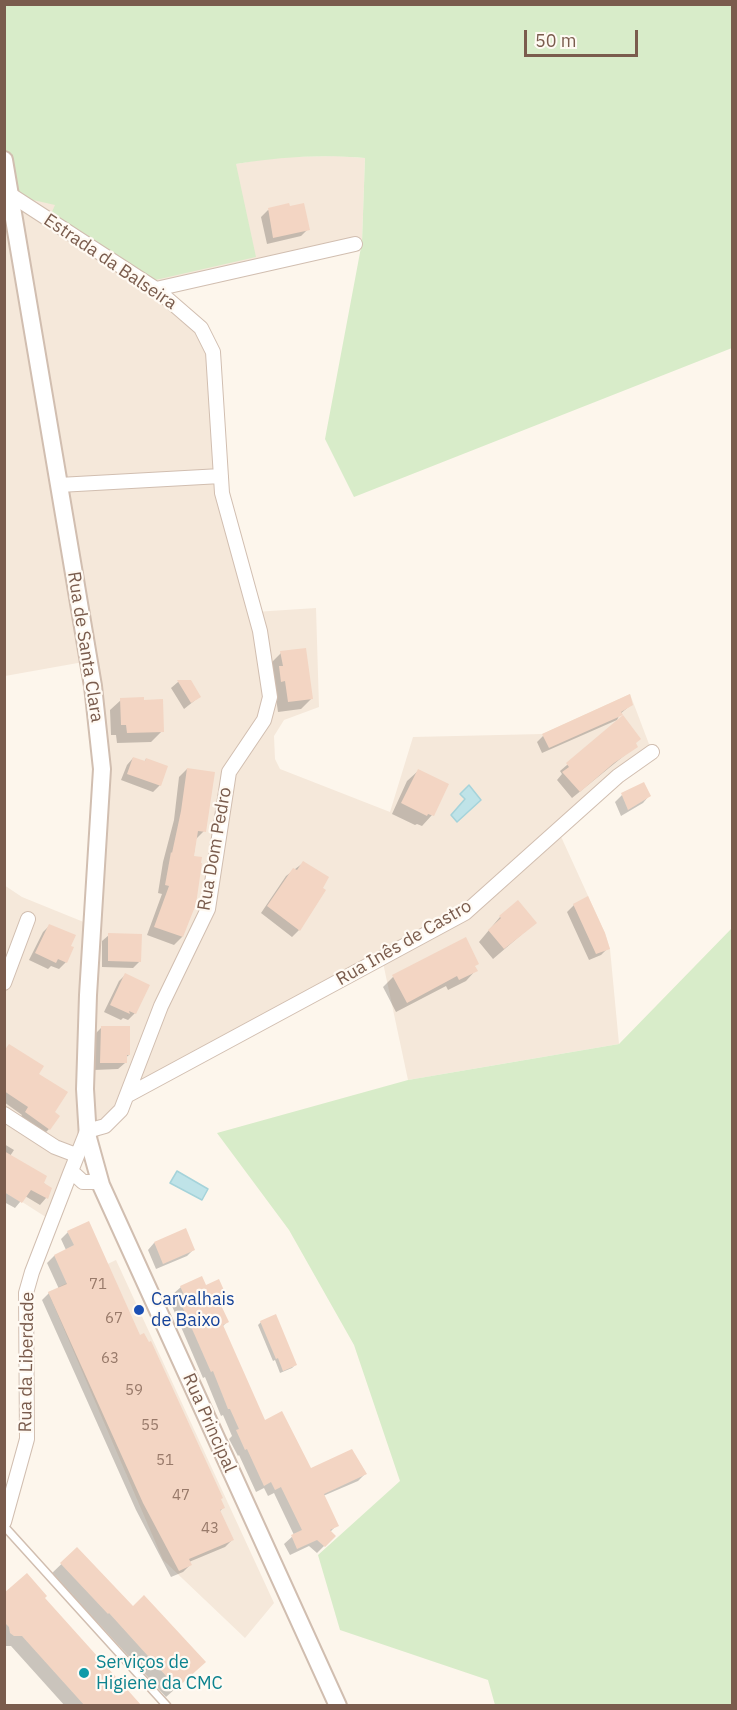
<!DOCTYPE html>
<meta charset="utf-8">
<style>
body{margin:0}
#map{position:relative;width:737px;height:1710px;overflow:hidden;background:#fdf6ec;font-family:"IBM Plex Sans",sans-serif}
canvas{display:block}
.frame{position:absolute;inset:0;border:6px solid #7a5c4d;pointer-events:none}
.scale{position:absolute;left:524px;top:30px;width:114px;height:27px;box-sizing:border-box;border:3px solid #7a5c4d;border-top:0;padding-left:8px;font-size:18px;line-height:21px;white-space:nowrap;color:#7a5c4d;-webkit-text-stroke:4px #fffaf3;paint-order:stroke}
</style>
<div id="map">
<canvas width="737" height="1710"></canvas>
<div class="frame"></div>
<div class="scale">50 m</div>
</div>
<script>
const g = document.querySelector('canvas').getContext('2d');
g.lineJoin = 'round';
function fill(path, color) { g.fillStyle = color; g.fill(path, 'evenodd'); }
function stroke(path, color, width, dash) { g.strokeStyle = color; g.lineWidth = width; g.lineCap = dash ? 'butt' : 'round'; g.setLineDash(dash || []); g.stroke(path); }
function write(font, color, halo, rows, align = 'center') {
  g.font = font + ' "IBM Plex Sans",sans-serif'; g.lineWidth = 4.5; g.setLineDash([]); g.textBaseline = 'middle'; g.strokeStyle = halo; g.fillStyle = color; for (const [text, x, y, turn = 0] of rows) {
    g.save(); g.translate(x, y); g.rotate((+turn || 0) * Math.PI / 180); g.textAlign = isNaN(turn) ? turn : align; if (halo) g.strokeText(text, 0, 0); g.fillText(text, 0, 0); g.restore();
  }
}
const residential = new Path2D(`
 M 337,156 L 365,158 L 362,242 L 157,289 L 201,328 L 213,352 L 222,493 L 255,612 L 316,608 L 319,707 L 284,720 L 274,736 L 275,759 L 280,769 L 390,812 L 413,737 L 542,734 L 630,694 L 652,752 L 558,830 L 605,933 L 610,949 L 619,1044 L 408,1080 L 382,958 L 128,1095 L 121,1110 L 71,1171 L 52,1221 L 5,1191 L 4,885 L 22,897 L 91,925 L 102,769 L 89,661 L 5,676 L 5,189 L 236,164 L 276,157 Z
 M 116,1260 L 274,1603 L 245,1638 L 163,1560 L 48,1292 Z`);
const green = new Path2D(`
 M 4,5 L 732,5 L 732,348 L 354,497 L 325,439 L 362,242 L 365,158 C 321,154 279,157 236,164 L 256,257 L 151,281 L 50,216 L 55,205 L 11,195 L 4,163 Z
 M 732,928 L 732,1705 L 495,1705 L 488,1680 L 340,1630 L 318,1555 L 400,1481 L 354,1345 L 289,1230 L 217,1133 L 408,1080 L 619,1044 Z`);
const water = new Path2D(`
 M 469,785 L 481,800 L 457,822 L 451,815 L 465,799 L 460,794 Z
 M 177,1171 L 208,1189 L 202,1200 L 170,1183 Z`);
const shadow = new Path2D(`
 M 268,210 L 308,229 L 301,236 L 267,244 L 261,217 Z
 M 281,653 L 312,698 L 301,709 L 278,712 L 271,663 Z
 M 190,681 L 199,697 L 184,709 L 171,688 L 178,682 Z
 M 121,700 L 162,731 L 151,742 L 117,743 L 116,735 L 111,735 L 110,710 Z
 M 632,704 L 620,714 L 617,720 L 542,753 L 537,742 L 543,736 Z
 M 623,717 L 636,746 L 572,798 L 557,780 L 562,774 L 560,771 Z
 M 133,758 L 144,762 L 146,759 L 160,785 L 153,792 L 121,780 L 127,765 Z
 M 187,769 L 204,831 L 196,839 L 182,937 L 174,945 L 147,935 L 162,894 L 158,893 L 163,862 L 174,820 L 179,777 Z
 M 418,771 L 447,785 L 432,815 L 422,826 L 417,824 L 415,825 L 392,814 L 407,781 Z
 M 622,795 L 649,796 L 643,803 L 621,816 L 615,802 Z
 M 303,863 L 324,890 L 299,930 L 292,937 L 261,913 L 286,876 Z
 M 574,905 L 608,948 L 601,955 L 589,960 L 567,912 Z
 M 500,917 L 535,923 L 493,959 L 479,942 Z
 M 50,925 L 66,962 L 59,969 L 51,966 L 48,969 L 29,960 L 43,932 Z
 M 109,935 L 140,961 L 133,968 L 102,967 L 102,941 Z
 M 476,970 L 466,981 L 448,990 L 446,986 L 396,1012 L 383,987 L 393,977 Z
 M 125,975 L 135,1013 L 128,1020 L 123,1018 L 121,1020 L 104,1012 L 119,981 Z
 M 101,1028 L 129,1055 L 125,1058 L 125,1063 L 118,1069 L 94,1070 L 94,1035 Z
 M 4,1050 L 37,1074 L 53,1112 L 49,1129 L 42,1136 L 19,1119 L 22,1115 L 4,1102 Z
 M 4,1144 L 14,1150 L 10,1156 L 51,1189 L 46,1198 L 40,1205 L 25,1196 L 15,1208 L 4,1202 Z
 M 68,1232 L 139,1337 L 223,1508 L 219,1512 L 232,1540 L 225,1547 L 189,1562 L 190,1565 L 183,1572 L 171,1577 L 136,1510 L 42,1300 L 49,1293 L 59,1289 L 47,1263 L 54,1256 L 66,1250 L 61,1239 Z
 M 154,1243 L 194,1249 L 187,1256 L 156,1269 L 148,1250 Z
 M 181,1287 L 205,1287 L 225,1297 L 219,1304 L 227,1322 L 222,1327 L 264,1422 L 310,1470 L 365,1474 L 358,1481 L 323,1496 L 337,1525 L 330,1532 L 334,1536 L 317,1553 L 309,1546 L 290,1555 L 284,1544 L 294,1535 L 274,1493 L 268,1496 L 264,1488 L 256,1492 L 239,1455 L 238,1456 L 229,1439 L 232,1436 L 223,1415 L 221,1416 L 205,1377 L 203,1378 L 172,1306 L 176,1301 L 173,1294 Z
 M 261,1322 L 295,1365 L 292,1368 L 280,1373 L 275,1360 L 273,1361 L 258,1325 Z
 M 77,1549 L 193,1673 L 166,1697 L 98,1623 L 96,1624 L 50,1575 Z
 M 4,1595 L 43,1598 L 140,1706 L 65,1706 L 11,1646 L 4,1646 Z`);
const building = new Path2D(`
 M 289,203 L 290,206 L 304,203 L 310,230 L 273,238 L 268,208 Z
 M 306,648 L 313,699 L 288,702 L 285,681 L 281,682 L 279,666 L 283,666 L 280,651 Z
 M 177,680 L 191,680 L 201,697 L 191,703 Z
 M 630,694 L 633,705 L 621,712 L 623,715 L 549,748 L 542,734 Z
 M 144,697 L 144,700 L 163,699 L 164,732 L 127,733 L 126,725 L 121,725 L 120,698 Z
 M 623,715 L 641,739 L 636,743 L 638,747 L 614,763 L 580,792 L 562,772 L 569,767 L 566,763 Z
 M 133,757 L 145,761 L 146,758 L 168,766 L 161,786 L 127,774 Z
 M 187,768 L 215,772 L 206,832 L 198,831 L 194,856 L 202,857 L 201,863 L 202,863 L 196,904 L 183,937 L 154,927 L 169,886 L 165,885 L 171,852 L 172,853 L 181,811 Z
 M 418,769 L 449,784 L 434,816 L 428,814 L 427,816 L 401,803 Z
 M 644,782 L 651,796 L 628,810 L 621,793 Z
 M 303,861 L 329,877 L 323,888 L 326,890 L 300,931 L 267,906 L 293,868 L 297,870 Z
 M 588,896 L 605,933 L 610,949 L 596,954 L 573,904 Z
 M 518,900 L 537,923 L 504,949 L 488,930 L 501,918 L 499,916 Z
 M 49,924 L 76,935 L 71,946 L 74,947 L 67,963 L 58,959 L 56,963 L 35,953 Z
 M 108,933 L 142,934 L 141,962 L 108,961 Z
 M 466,937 L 479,964 L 475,966 L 478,971 L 459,980 L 457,976 L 407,1003 L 392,975 Z
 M 125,973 L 150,985 L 136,1014 L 129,1011 L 130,1014 L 110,1005 Z
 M 101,1026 L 130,1026 L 130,1055 L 127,1055 L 127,1063 L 100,1063 Z
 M 9,1044 L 44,1066 L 39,1074 L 68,1092 L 55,1112 L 60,1116 L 50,1130 L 25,1112 L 28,1107 L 4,1091 L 4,1051 Z
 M 4,1151 L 47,1176 L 44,1183 L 52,1188 L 48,1199 L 31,1190 L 22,1203 L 4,1192 Z
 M 89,1221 L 140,1335 L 144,1333 L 149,1342 L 151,1341 L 223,1498 L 221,1499 L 225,1508 L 220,1510 L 234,1540 L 189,1559 L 192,1565 L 179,1571 L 143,1503 L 48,1292 L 67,1284 L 54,1255 L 74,1245 L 67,1231 Z
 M 186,1228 L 195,1250 L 163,1264 L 154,1242 Z
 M 202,1276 L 206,1285 L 219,1279 L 227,1297 L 219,1301 L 229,1322 L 223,1325 L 265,1420 L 282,1411 L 311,1468 L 352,1449 L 367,1474 L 324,1494 L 339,1526 L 330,1530 L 336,1536 L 325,1547 L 317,1540 L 297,1549 L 291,1535 L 302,1530 L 281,1487 L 275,1490 L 271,1482 L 264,1486 L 247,1449 L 245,1450 L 236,1430 L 239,1429 L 230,1409 L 228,1409 L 213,1371 L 211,1372 L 178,1297 L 184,1295 L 180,1286 Z
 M 276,1314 L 297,1365 L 283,1371 L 278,1358 L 276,1359 L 260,1321 Z
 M 77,1547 L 133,1606 L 144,1595 L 206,1662 L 177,1688 L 109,1613 L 108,1614 L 60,1563 Z
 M 27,1573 L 47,1596 L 45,1598 L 142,1706 L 85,1706 L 22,1636 L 14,1636 L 10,1633 L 9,1627 L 4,1622 L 4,1593 Z`);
const service = new Path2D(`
 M 4,1526 L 167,1706`);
const minor = new Path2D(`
 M 11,195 L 156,289 L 201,328 L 213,352 L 222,493 L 260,631 L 270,697 L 264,720 L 229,772 L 208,909 L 161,1006 L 121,1110 L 105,1126 L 87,1131 L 71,1171 L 83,1182 L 99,1182
 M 156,289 L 355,244
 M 59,485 L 221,476
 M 4,983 L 28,919
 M 128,1095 L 465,913 L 618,776 L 652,752
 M 4,1114 L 55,1147 L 76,1155
 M 4,1522 L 27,1439 L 26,1293 L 32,1272 L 71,1171`);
const tertiary = new Path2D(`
 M 4,160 L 93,686 L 102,769 L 88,995 L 85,1089 L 88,1138 L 101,1185 L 338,1706`);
const markers = [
 [139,1310,6,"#1a4fb4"],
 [84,1673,6,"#0f9aa8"]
];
const numberNames = [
 ["71",98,1285],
 ["67",114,1319],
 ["63",110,1359],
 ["59",134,1391],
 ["55",150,1426],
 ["51",165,1461],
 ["47",181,1496],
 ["43",210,1529]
];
const streetNames = [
 ["Estrada da Balseira",110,262,34],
 ["Rua de Santa Clara",85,647,81],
 ["Rua Dom Pedro",215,849,-80],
 ["Rua Inês de Castro",404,943,-30],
 ["Rua da Liberdade",27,1362,-89],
 ["Rua Principal",209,1423,66]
];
const transitNames = [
 ["Carvalhais",151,1300],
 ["de Baixo",151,1321]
];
const cultureNames = [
 ["Serviços de",96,1663],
 ["Higiene da CMC",96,1684]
];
fill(residential, '#f5e8da');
fill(green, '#d8ecc9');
fill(water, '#bfe3e8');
stroke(water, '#a5d3da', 1.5);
fill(shadow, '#0003');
fill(building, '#f3d5c3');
stroke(service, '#d1beb0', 10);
stroke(minor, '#d1beb0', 16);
stroke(tertiary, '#d1beb0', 20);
stroke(service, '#fff', 7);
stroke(minor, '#fff', 14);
stroke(tertiary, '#fff', 16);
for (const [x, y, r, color] of markers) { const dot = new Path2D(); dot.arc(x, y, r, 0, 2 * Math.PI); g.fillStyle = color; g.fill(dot); stroke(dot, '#fffaf3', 2); }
write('15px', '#987a6a', null, numberNames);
write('18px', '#7a5c4d', '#fffaf3', streetNames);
write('18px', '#164399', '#fffaf3', transitNames, 'left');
write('18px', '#0d838f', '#fffaf3', cultureNames, 'left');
</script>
